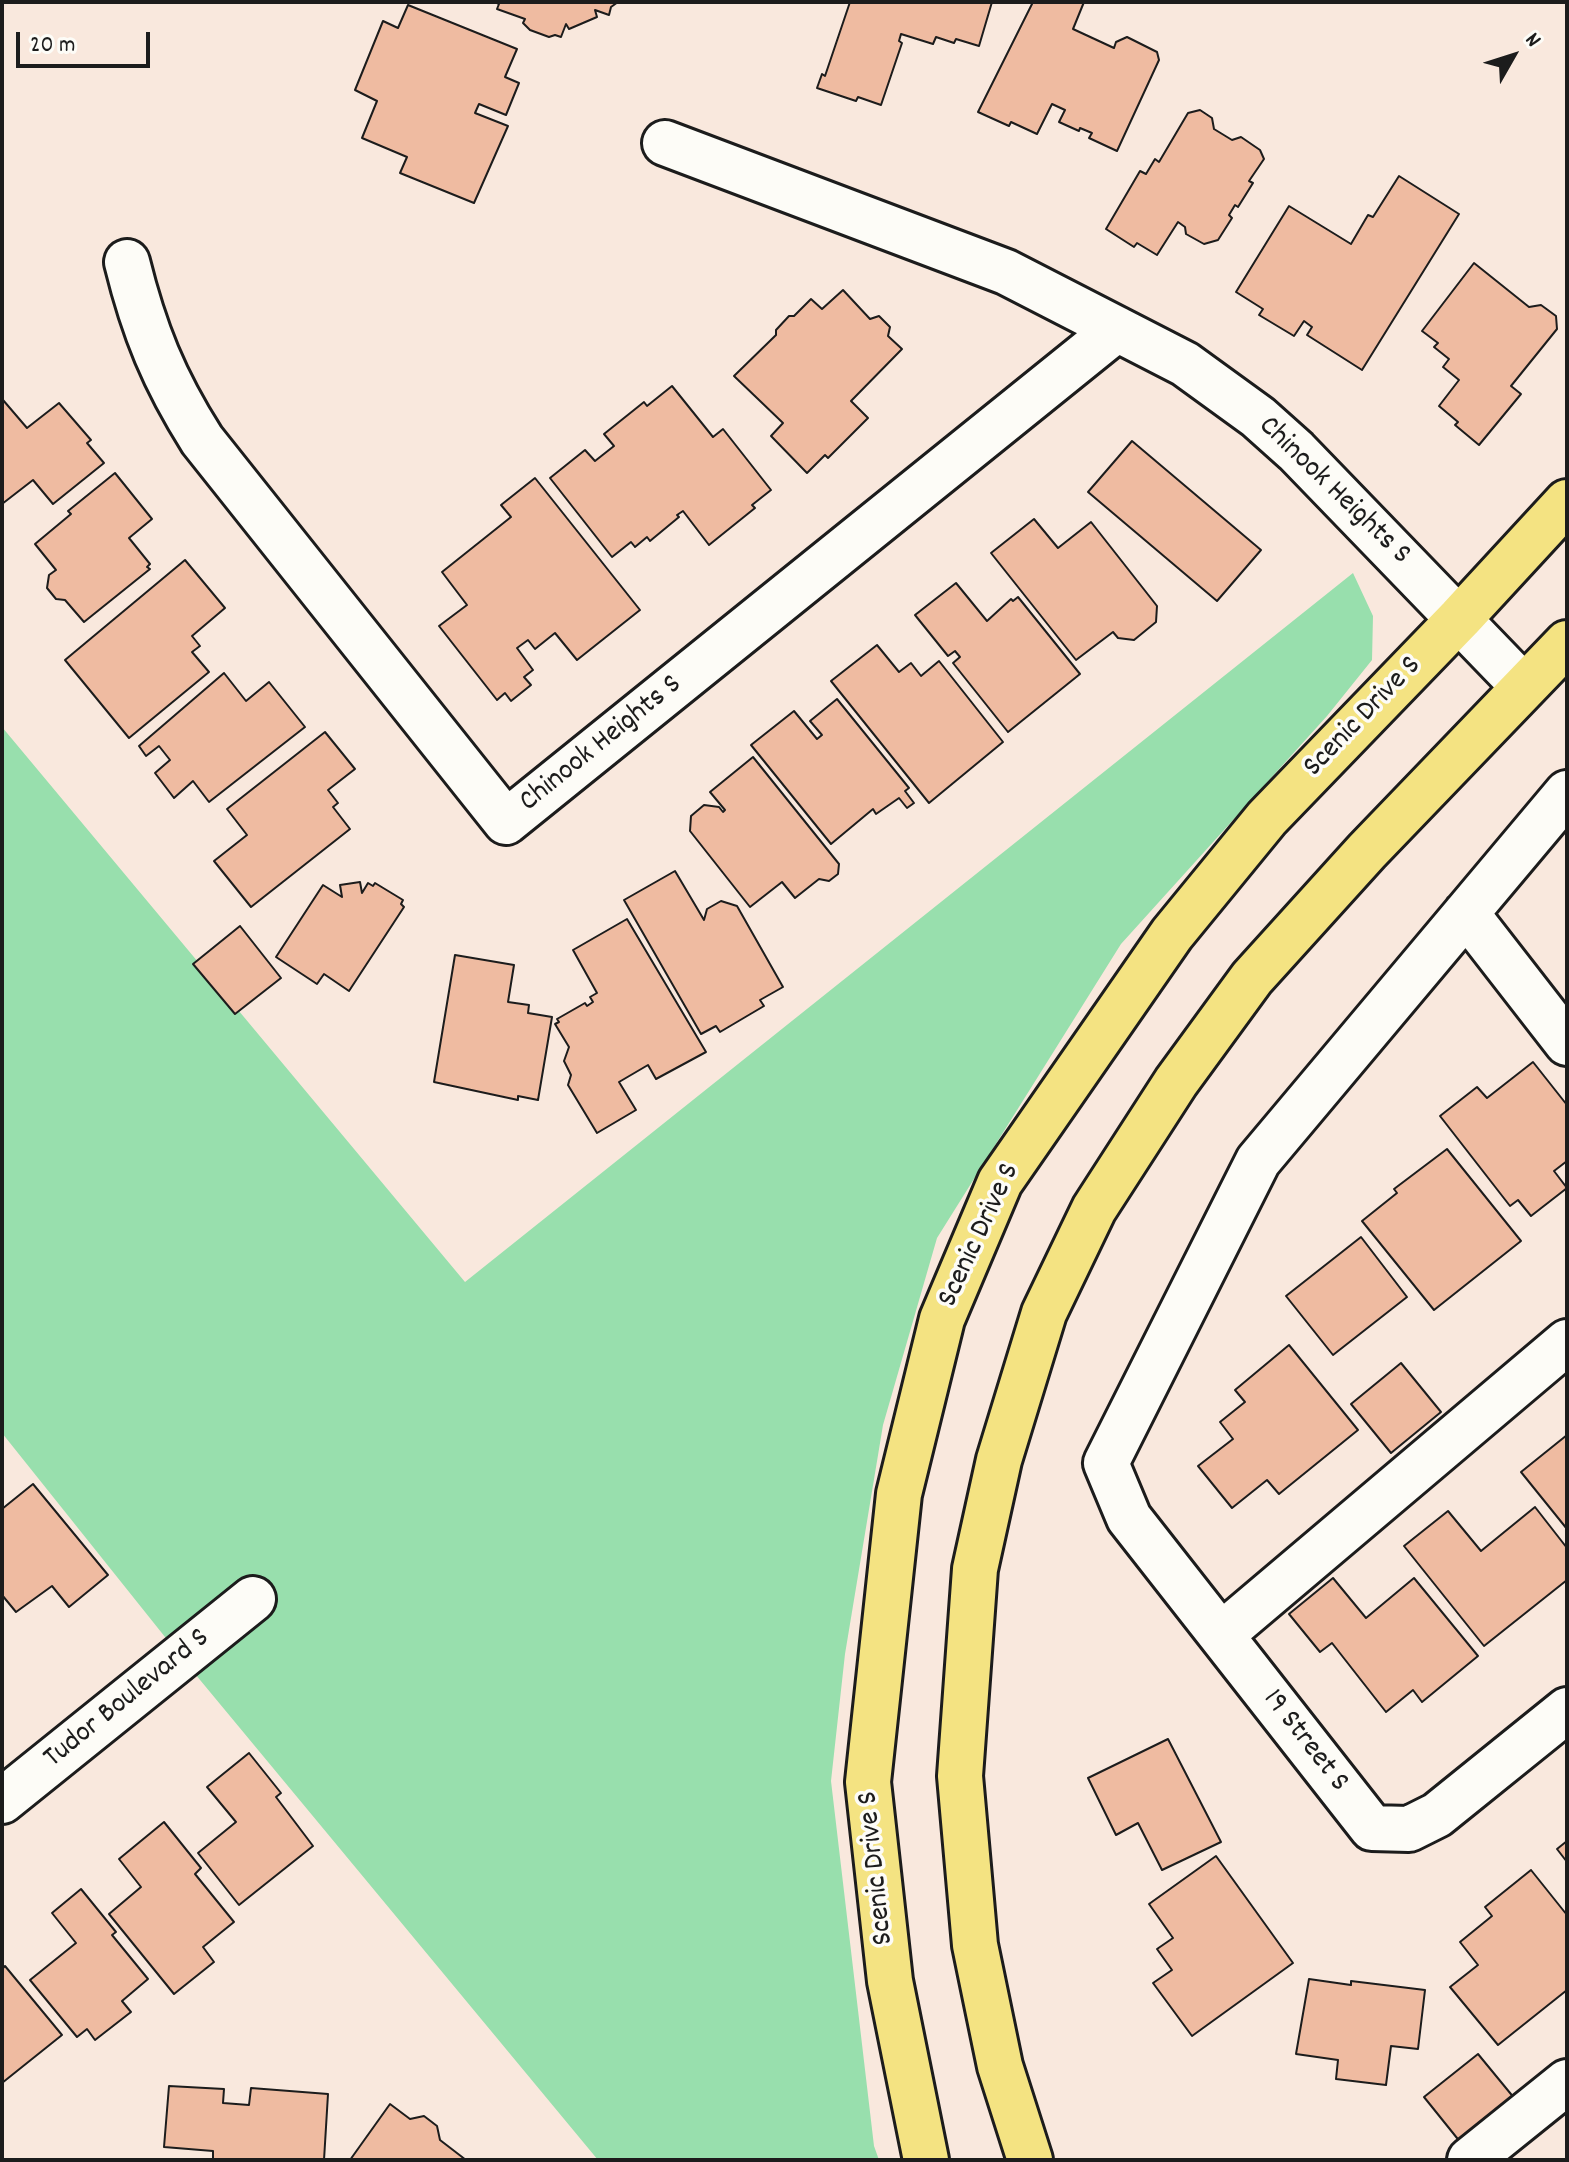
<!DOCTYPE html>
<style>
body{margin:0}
#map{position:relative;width:1569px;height:2162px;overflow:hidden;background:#f9e8dd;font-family:Dekko,sans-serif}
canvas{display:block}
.frame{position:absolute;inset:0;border:4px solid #1c1c1c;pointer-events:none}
.north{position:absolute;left:1473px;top:16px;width:80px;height:80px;-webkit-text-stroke:6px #fdfcf7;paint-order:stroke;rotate:51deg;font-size:22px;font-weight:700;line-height:32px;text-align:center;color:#1c1c1c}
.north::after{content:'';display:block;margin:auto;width:28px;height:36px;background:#1c1c1c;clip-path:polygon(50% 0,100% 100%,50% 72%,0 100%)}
.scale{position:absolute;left:16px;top:32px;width:134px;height:36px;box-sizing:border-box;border:4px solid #1c1c1c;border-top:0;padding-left:10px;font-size:24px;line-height:28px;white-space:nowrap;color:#1c1c1c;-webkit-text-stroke:6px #fdfcf7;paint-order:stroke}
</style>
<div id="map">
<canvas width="1569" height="2162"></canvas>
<div class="frame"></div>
<div class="north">N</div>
<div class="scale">20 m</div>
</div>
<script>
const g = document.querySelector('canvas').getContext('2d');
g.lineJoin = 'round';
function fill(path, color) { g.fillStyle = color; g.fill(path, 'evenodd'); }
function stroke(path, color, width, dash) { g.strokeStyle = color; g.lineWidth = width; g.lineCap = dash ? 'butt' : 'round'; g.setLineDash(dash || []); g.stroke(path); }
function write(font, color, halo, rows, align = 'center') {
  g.font = font + ' Dekko,sans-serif'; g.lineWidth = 7; g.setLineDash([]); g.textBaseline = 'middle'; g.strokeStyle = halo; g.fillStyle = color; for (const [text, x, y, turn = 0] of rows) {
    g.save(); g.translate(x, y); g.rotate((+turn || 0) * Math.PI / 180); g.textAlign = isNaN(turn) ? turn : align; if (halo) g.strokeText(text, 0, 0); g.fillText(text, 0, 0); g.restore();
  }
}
const green = new Path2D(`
 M 1353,573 L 1373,616 L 1372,660 L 1327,716 L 1121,944 L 937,1238 L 883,1425 L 845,1654 L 831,1781 L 874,2146 L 879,2160 L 598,2160 L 181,1657 L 2,1433 L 2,727 L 465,1282 Z`);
const building = new Path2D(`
 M 495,2 L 618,2 L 611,7 L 609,15 L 595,10 L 597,17 L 569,29 L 566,24 L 561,37 L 555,35 L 549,37 L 530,30 L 523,23 L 525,19 L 497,9 L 499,4 Z
 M 850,2 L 992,2 L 979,46 L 956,39 L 954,43 L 936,37 L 933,44 L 901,34 L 899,41 L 902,43 L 881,105 L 858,97 L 856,101 L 817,88 L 822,74 L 825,76 Z
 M 1033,2 L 1084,2 L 1073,29 L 1114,48 L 1116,42 L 1127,37 L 1157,52 L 1159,60 L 1117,151 L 1089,138 L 1092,133 L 1080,128 L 1079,131 L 1059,122 L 1065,110 L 1052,104 L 1037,134 L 1011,122 L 1009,126 L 978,112 Z
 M 408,5 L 517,49 L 505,77 L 519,83 L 506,115 L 479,104 L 475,113 L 508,126 L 474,203 L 400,173 L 407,157 L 362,138 L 377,101 L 355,90 L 383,21 L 398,28 Z
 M 1200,110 L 1212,118 L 1214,129 L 1232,140 L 1241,137 L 1260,150 L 1264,159 L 1249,181 L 1253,183 L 1238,207 L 1235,205 L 1229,215 L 1232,218 L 1218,240 L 1204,244 L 1186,234 L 1185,227 L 1178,222 L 1157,255 L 1137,243 L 1134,247 L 1106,229 L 1140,171 L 1146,174 L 1155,159 L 1159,162 L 1188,113 Z
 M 1399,176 L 1459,214 L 1362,370 L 1307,335 L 1312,327 L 1304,321 L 1294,336 L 1259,315 L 1263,309 L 1236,292 L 1289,206 L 1351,244 L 1368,215 L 1373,217 Z
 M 1474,263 L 1529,307 L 1541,305 L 1556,316 L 1557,329 L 1511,386 L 1521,394 L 1479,445 L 1455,425 L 1458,422 L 1439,406 L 1459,380 L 1443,367 L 1449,359 L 1434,347 L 1438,343 L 1422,331 Z
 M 843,290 L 870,319 L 879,316 L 890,327 L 888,336 L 902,349 L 851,401 L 868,418 L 828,458 L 825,455 L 807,473 L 771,436 L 783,423 L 734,376 L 776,335 L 776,330 L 789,316 L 794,316 L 811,299 L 822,309 Z
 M 672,386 L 713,437 L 723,429 L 771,490 L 752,505 L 755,508 L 709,545 L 683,511 L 677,515 L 679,517 L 650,541 L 647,537 L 635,547 L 631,542 L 612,557 L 550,478 L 585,450 L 595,461 L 614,446 L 604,434 L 644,402 L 647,406 Z
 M 3,400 L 27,428 L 59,403 L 91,440 L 87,443 L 104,463 L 53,504 L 33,480 L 2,504 Z
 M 1132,441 L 1261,550 L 1217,601 L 1088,492 Z
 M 115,473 L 152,519 L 129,538 L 150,564 L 147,567 L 150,569 L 84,622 L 65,600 L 56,599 L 47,588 L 49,575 L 56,570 L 35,544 L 71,514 L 68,511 Z
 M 535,478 L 640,610 L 577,660 L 555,633 L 535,649 L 528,640 L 517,648 L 533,670 L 524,677 L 531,685 L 511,701 L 505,693 L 497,700 L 439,626 L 467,605 L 442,572 L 511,517 L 501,505 Z
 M 1034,519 L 1058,548 L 1091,522 L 1157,606 L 1156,622 L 1134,640 L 1118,638 L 1113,632 L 1076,660 L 991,553 Z
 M 185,560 L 225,608 L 192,636 L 200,646 L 192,652 L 209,672 L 129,738 L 65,660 Z
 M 956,583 L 987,621 L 1011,599 L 1013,601 L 1018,597 L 1080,674 L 1008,732 L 953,663 L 960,657 L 955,651 L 948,656 L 915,615 Z
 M 877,645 L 899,672 L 911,663 L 921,676 L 939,661 L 1003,742 L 929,803 L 831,681 Z
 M 224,673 L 246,701 L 269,682 L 305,727 L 209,802 L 193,781 L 174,798 L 155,773 L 170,760 L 159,746 L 146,756 L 139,746 Z
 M 837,699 L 909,788 L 905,791 L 914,803 L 907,808 L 899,798 L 876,814 L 873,809 L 831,844 L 751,745 L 794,711 L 817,739 L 822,735 L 810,721 Z
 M 325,732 L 355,769 L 328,790 L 338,803 L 333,807 L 350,829 L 251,907 L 214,861 L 247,835 L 227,809 Z
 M 753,757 L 839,864 L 838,874 L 829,881 L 819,879 L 795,898 L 782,882 L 750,907 L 690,831 L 691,816 L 704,805 L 719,807 L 723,812 L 725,810 L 710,792 Z
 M 675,871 L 704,920 L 707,909 L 721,901 L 737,906 L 783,987 L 760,1000 L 764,1006 L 720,1032 L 716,1026 L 701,1034 L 624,900 Z
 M 360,882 L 362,893 L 368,883 L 373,886 L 375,883 L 403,900 L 401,904 L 404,907 L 349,991 L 324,974 L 317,984 L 276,957 L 323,885 L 342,897 L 340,885 Z
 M 627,919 L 706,1052 L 656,1079 L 648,1065 L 619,1082 L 636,1110 L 597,1133 L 568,1085 L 571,1075 L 564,1061 L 569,1047 L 555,1024 L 559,1022 L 557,1019 L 585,1003 L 587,1006 L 593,1002 L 590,997 L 597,993 L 573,950 Z
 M 240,926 L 281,978 L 235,1014 L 193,964 Z
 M 455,955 L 514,965 L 508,1002 L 529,1005 L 528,1013 L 552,1017 L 538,1100 L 518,1096 L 518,1100 L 434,1082 Z
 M 1533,1062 L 1567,1105 L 1567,1161 L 1554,1171 L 1567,1188 L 1531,1216 L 1518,1200 L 1510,1206 L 1440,1116 L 1477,1087 L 1487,1098 Z
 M 1447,1149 L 1521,1241 L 1434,1310 L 1362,1221 L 1397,1193 L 1394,1189 Z
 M 1361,1237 L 1407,1297 L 1333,1355 L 1286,1296 Z
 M 1289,1345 L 1358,1430 L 1279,1494 L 1267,1480 L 1232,1508 L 1198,1466 L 1233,1439 L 1220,1422 L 1245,1402 L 1235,1390 Z
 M 1401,1363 L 1441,1412 L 1391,1453 L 1351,1404 Z
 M 1567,1435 L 1567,1529 L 1521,1472 Z
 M 33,1484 L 108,1575 L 69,1607 L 52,1586 L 16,1612 L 2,1595 L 2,1509 Z
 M 1535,1507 L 1567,1548 L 1567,1580 L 1484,1646 L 1404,1546 L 1448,1511 L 1481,1551 Z
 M 1333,1578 L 1366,1618 L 1414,1578 L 1478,1656 L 1422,1702 L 1413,1690 L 1386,1712 L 1332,1643 L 1320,1652 L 1289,1614 Z
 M 1168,1739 L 1221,1842 L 1162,1870 L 1138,1823 L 1116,1835 L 1088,1778 Z
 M 249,1753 L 281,1793 L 276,1797 L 313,1846 L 239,1905 L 198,1853 L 236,1822 L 207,1787 Z
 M 164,1822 L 201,1868 L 195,1874 L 234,1922 L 203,1947 L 214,1962 L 174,1994 L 109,1914 L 141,1887 L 119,1859 Z
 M 1567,1841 L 1567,1862 L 1557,1849 Z
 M 1216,1856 L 1293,1963 L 1192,2036 L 1153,1983 L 1172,1970 L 1157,1949 L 1173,1938 L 1149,1904 Z
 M 1531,1870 L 1567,1915 L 1567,1990 L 1498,2045 L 1450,1987 L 1478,1965 L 1460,1942 L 1492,1916 L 1485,1907 Z
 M 81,1889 L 116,1932 L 112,1935 L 148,1979 L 122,2001 L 131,2012 L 95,2040 L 87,2029 L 77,2037 L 30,1980 L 76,1943 L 52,1913 Z
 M 5,1966 L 62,2035 L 2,2083 L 2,1969 Z
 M 1309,1979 L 1351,1985 L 1351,1981 L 1425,1990 L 1418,2049 L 1391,2046 L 1386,2085 L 1336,2079 L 1338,2060 L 1296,2054 Z
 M 1478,2054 L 1515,2099 L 1461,2143 L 1424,2097 Z
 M 169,2086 L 224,2089 L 223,2103 L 249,2105 L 251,2088 L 328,2094 L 324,2160 L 213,2160 L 213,2151 L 164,2147 Z
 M 390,2104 L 410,2119 L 424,2116 L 437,2126 L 440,2140 L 466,2160 L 350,2160 Z`);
const minor = new Path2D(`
 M 665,143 L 1006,272 L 1185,364 L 1258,417 L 1296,451 L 1524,687
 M 127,262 C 144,331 164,380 202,440 L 506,822 L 1117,329
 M 1567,793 L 1258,1161 L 1106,1463 L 1129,1518 L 1372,1828 L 1409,1829 L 1437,1815 L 1567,1710
 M 1466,913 L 1567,1043
 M 1221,1635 L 1567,1342
 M 2,1801 L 253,1599
 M 1470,2160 L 1567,2082`);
const major = new Path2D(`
 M 926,2160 L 890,1981 L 868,1782 L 899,1494 L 942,1319 L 1000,1182 L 1172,934 L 1267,818 L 1460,618 L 1567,502
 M 1030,2160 L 1000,2066 L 975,1945 L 960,1776 L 975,1569 L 999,1460 L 1044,1313 L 1094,1209 L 1176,1082 L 1252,978 L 1367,851 L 1567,643`);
const streetNames = [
 ["Chinook Heights S",1333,492,44],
 ["Scenic Drive S",1364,718,-46],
 ["Chinook Heights S",602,745,-39],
 ["Scenic Drive S",981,1236,-65],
 ["Tudor Boulevard S",128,1700,-39],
 ["19 Street S",1304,1742,52],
 ["Scenic Drive S",878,1868,-96]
];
fill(green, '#98dfad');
fill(building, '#efbba1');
stroke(building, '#1c1c1c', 2);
stroke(minor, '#1c1c1c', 50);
stroke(major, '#1c1c1c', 50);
stroke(minor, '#fdfcf7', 44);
stroke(major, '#f4e382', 44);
write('30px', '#1c1c1c', '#fdfcf7', streetNames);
</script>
